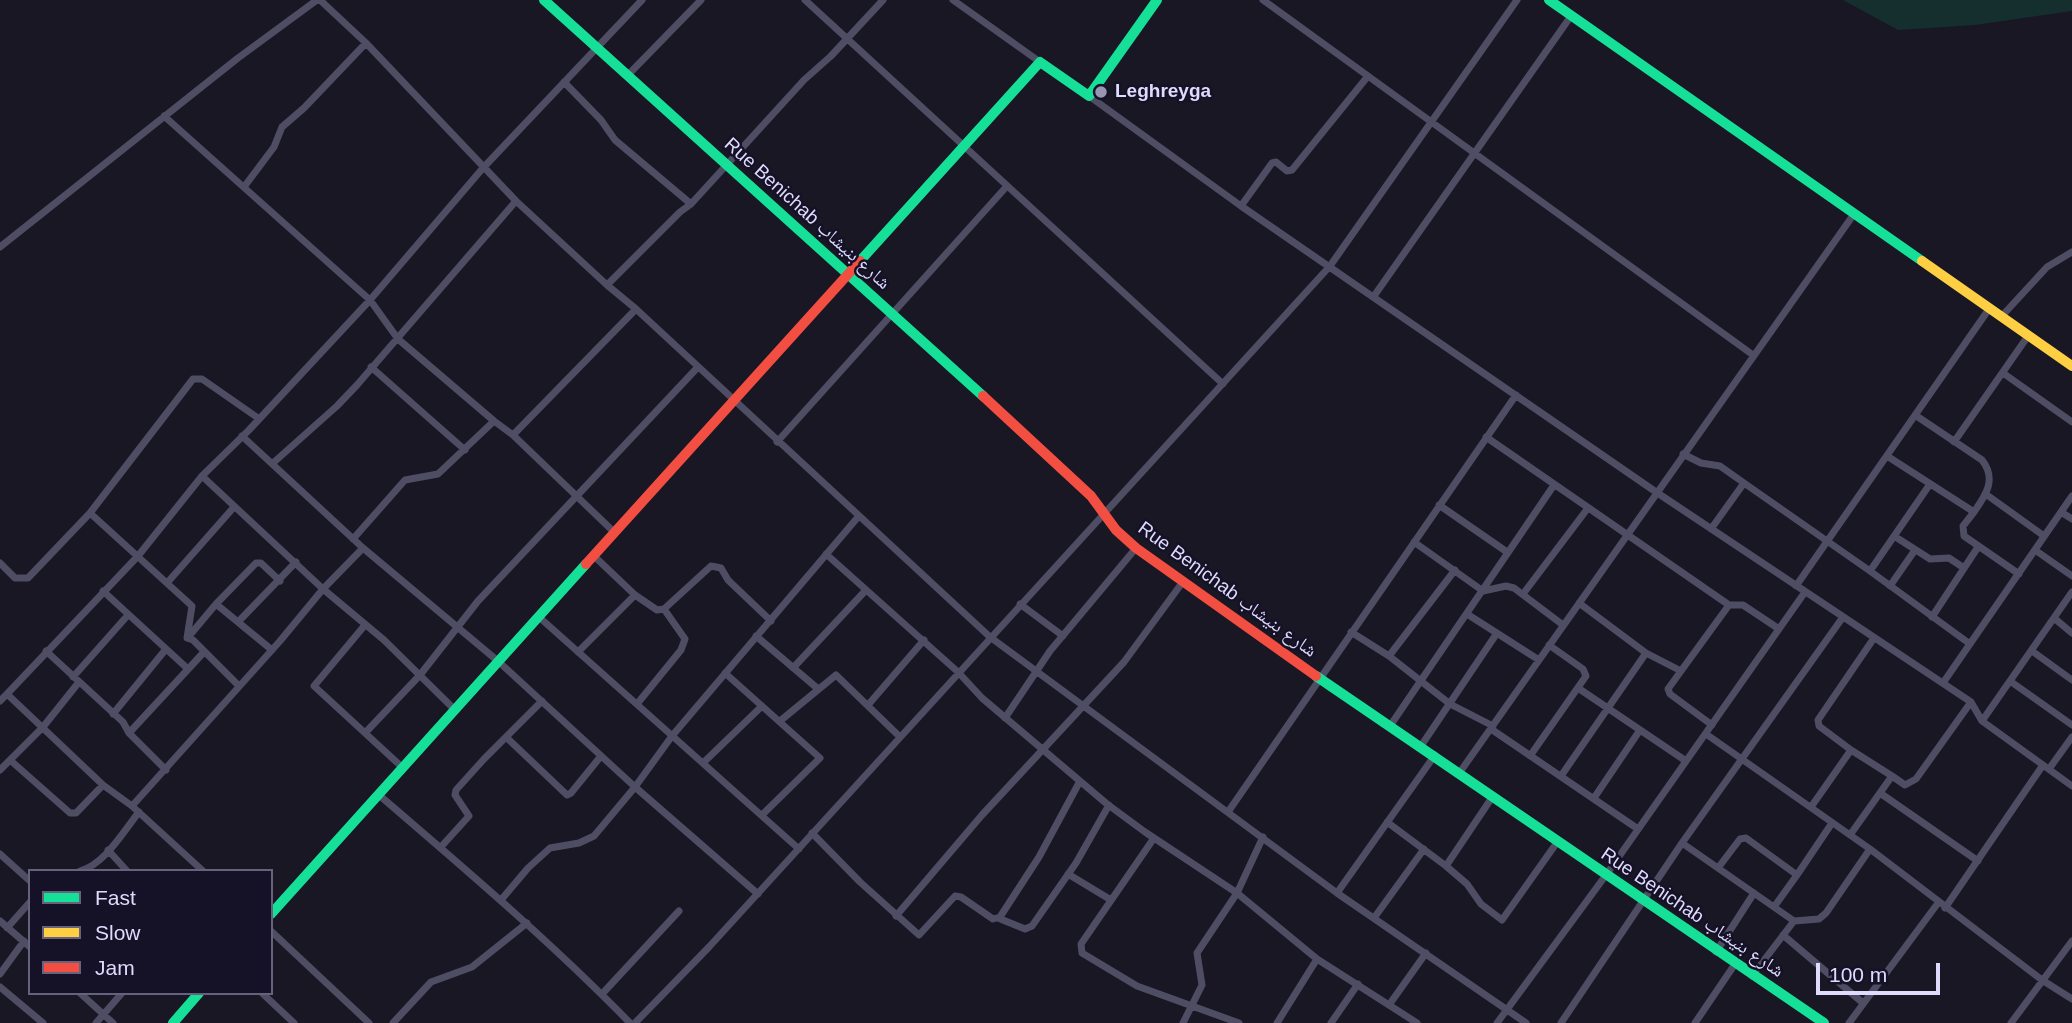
<!DOCTYPE html>
<meta charset="utf-8">
<style>
body{margin:0}
#map{position:relative;width:2072px;height:1023px;overflow:hidden;background:#181723;font-family:Arial,sans-serif}
canvas{display:block}
.legend{position:absolute;left:28px;top:869px;width:245px;height:126px;box-sizing:border-box;background:#151228;border:2px solid #66627d;margin:0;padding:9px 12px;list-style:none;font-size:21px;color:#dfdbfd}
.legend li{display:flex;align-items:center;gap:14px;height:35px}
.legend b{width:35px;border:2px solid #66627d}
.scale{position:absolute;left:1816px;top:963px;width:124px;height:32px;box-sizing:border-box;border:4px solid #dfdbfd;border-top:0;padding-left:9px;font-size:21px;line-height:24px;white-space:nowrap;color:#dfdbfd;-webkit-text-stroke:5px #151228;paint-order:stroke}
</style>
<div id="map">
<canvas width="2072" height="1023"></canvas>
<ul class="legend">
<li><b style="height:9px;background:#16e098"></b>Fast</li>
<li><b style="height:9px;background:#ffcf43"></b>Slow</li>
<li><b style="height:9px;background:#f24e42"></b>Jam</li>
</ul>
<div class="scale">100 m</div>
</div>
<script>
const g = document.querySelector('canvas').getContext('2d');
g.lineJoin = 'round';
function fill(path, color) { g.fillStyle = color; g.fill(path, 'evenodd'); }
function stroke(path, color, width, dash) { g.strokeStyle = color; g.lineWidth = width; g.lineCap = dash ? 'butt' : 'round'; g.setLineDash(dash || []); g.stroke(path); }
function write(font, color, halo, rows, align = 'center') {
  g.font = font + ' Arial,"Noto Naskh Arabic",sans-serif'; g.lineWidth = 5; g.setLineDash([]); g.textBaseline = 'middle'; g.strokeStyle = halo; g.fillStyle = color; for (const [text, x, y, turn = 0] of rows) {
    g.save(); g.translate(x, y); g.rotate((+turn || 0) * Math.PI / 180); g.textAlign = isNaN(turn) ? turn : align; if (halo) g.strokeText(text, 0, 0); g.fillText(text, 0, 0); g.restore();
  }
}
const green = new Path2D(`
 M 1843,0 L 2072,0 L 2072,11 L 1975,25 L 1898,30 Z`);
const street = new Path2D(`
 M 320,0 L 366,43 L 516,201 L 607,285 L 636,309 L 990,637 L 1337,893 L 1526,1023
 M 805,0 L 1223,384
 M 953,0 L 1040,62
 M 1263,0 L 1753,355
 M 627,76 L 701,0
 M 564,82 L 601,120 L 615,140 L 691,204
 M 1089,96 L 1241,206 L 1656,492 L 1971,702 L 1982,721 L 2072,786
 M 164,116 L 370,300 L 398,339 L 494,421 L 513,435 L 615,533
 M 244,187 L 274,147 L 282,127 L 304,108 L 366,43
 M 1241,206 L 1272,163 L 1276,162 L 1287,171 L 1292,170 L 1368,76
 M 0,247 L 238,58 L 317,0
 M 607,285 L 680,212 L 691,204 L 804,80 L 831,56 L 883,0
 M 1374,296 L 1571,16
 M 2001,317 L 2047,267 L 2072,252
 M 371,367 L 465,450
 M 2003,373 L 2072,422
 M 1915,415 L 1982,460 C 1997,479 1986,495 1974,512
 M 513,435 L 636,309
 M 242,436 L 363,548 L 499,662 L 635,787 L 758,894
 M 1486,437 L 1729,605
 M 777,442 L 1007,186
 M 1954,442 L 2028,336
 M 1683,454 L 1701,463 L 1720,466 L 1744,483
 M 1887,456 L 1974,512 L 1963,526 L 1964,536 L 2019,574
 M 273,463 L 337,406 L 357,385 L 516,201
 M 202,476 L 323,589 L 384,640 L 455,710
 M 1987,495 L 2044,536
 M 1439,505 L 1507,552
 M 2061,512 L 2072,519
 M 1711,529 L 1744,483 L 1870,571 L 1970,644
 M 1894,536 L 1930,559 L 1949,558 L 1964,568
 M 353,539 L 405,480 L 438,474 L 494,421
 M 1414,542 L 1483,591 L 1506,586 L 1514,588 L 1563,625
 M 2035,550 L 2072,576
 M 826,554 L 958,672 L 982,698 L 1107,804 L 1145,832 L 1237,893 L 1317,959 L 1417,1023
 M 594,556 L 635,595 L 657,610 L 664,609 L 711,566 L 721,568 L 728,580 L 771,621
 M 0,563 L 15,578 L 28,578 L 90,513
 M 1870,571 L 1930,484
 M 167,583 L 234,507
 M 1796,586 L 1989,309
 M 1890,586 L 1915,550
 M 103,591 L 188,669
 M 1523,594 L 1588,508
 M 1579,603 L 1646,653 L 1681,671 L 1729,605 L 1743,605 L 1779,629
 M 216,604 L 272,650
 M 1020,604 L 1063,636
 M 1467,614 L 1539,660
 M 539,617 L 799,849
 M 1932,617 L 1978,547
 M 2054,618 L 2072,633
 M 239,621 L 296,562
 M 365,625 L 314,686 L 403,768
 M 1351,632 L 1389,656 L 1450,704 L 1493,726
 M 190,635 L 216,604 L 256,563 L 261,563 L 280,581
 M 756,636 L 817,688
 M 46,651 L 123,722 L 129,733 L 166,770
 M 2032,651 L 2072,680
 M 578,652 L 635,595
 M 1389,656 L 1455,570
 M 793,668 L 866,590
 M 1681,671 L 1668,689 L 1670,694 L 1712,725
 M 725,673 L 820,758 L 762,815
 M 73,677 L 128,615
 M 2010,681 L 2072,725
 M 1943,683 L 2072,496
 M 239,686 L 193,640 L 187,638 L 192,606 L 90,513 L 193,379 L 202,379 L 258,418
 M 1578,688 L 1686,761
 M 7,694 L 138,556 L 202,476 L 249,430 L 370,300 L 483,168 L 642,0
 M 0,701 L 7,694 L 103,785 L 132,806 L 203,871
 M 637,704 L 681,650 L 685,639 L 664,609
 M 868,705 L 924,640
 M 113,714 L 166,649
 M 1005,718 L 1050,651 L 1136,548
 M 780,721 L 836,675 L 900,737
 M 1982,721 L 2072,592
 M 1390,726 L 1554,485
 M 1491,729 L 1638,829
 M 129,733 L 204,652
 M 365,733 L 420,675 L 478,601 L 698,367
 M 1706,734 L 1870,849 L 2042,980 L 2072,999
 M 506,737 L 567,795 L 571,793 L 601,756
 M 1421,746 L 1497,633
 M 1851,750 L 1819,726 L 1818,720 L 1874,638
 M 1530,756 L 1586,676 L 1583,669 L 1549,645
 M 10,760 L 70,813 L 76,813 L 103,785
 M 703,763 L 762,706
 M 2049,769 L 2072,737
 M 0,770 L 43,727 L 79,682
 M 1460,772 L 1854,214
 M 1561,776 L 1646,653
 M 1880,793 L 1978,861
 M 379,795 C 465,869 551,942 630,1023
 M 1594,798 L 1640,730
 M 132,806 L 280,641 L 323,589 L 363,548
 M 1811,807 L 1851,750 L 1892,776
 M 1228,812 L 1516,395
 M 1387,822 L 1446,866 L 1467,884 L 1481,904 L 1502,920 L 1558,841
 M 812,833 L 860,882 L 919,935 L 955,896 L 961,897 L 993,919 L 1000,917 L 1039,857 L 1080,781
 M 1850,835 L 1892,776 L 1905,785 L 1916,779 L 1971,702
 M 1154,838 L 1081,944 L 1082,953 L 1137,986 L 1239,1023
 M 1682,843 L 1794,921
 M 440,848 L 469,816 L 455,795 L 456,790 L 484,759 L 542,701
 M 108,850 L 127,871
 M 0,854 L 30,881
 M 1446,866 L 1493,796
 M 1718,868 L 1740,839 L 1746,838 L 1797,875 L 1832,823
 M 80,871 C 105,864 123,832 139,812
 M 1068,874 L 1111,900
 M 1337,893 L 1435,755
 M 501,900 L 528,868 L 550,848 L 579,843 L 594,836 L 635,787 L 672,736 L 858,517
 M 1774,907 L 1797,875
 M 1945,908 L 2043,765
 M 896,916 L 982,815 L 1124,662 L 1182,583
 M 998,918 L 1025,929 L 1032,926 L 1076,863 L 1109,805
 M 1374,918 L 1424,849
 M 0,921 L 30,947
 M 7,928 L 30,902
 M 271,931 L 369,1023
 M 1783,935 L 1863,1003
 M 1716,952 L 1754,893
 M 0,974 L 24,941
 M 1752,976 L 1794,921 L 1819,919 L 1826,913 L 1870,849
 M 0,987 L 43,1023
 M 80,993 L 113,1023
 M 262,993 L 294,1023
 M 602,994 L 679,911
 M 1389,1005 L 1426,953
 M 96,1023 L 122,993
 M 393,1023 L 431,982 L 472,967 L 527,923
 M 635,1023 L 709,947 L 1330,266 L 1517,0
 M 1183,1023 L 1202,985 L 1197,953 L 1237,893 L 1263,837
 M 1277,1023 L 1317,959
 M 1331,1023 L 1358,984
 M 1497,1023 L 1606,875 L 1805,592
 M 1561,1023 L 1682,843 L 1843,617
 M 1695,1023 L 1735,964
 M 1849,1023 L 1938,903
 M 2011,1023 L 2072,941`);
const fast = new Path2D(`
 M 544,0 L 983,396
 M 1549,0 L 1922,261
 M 860,261 L 1040,62 L 1089,96 L 1157,0
 M 1316,676 L 1824,1023
 M 271,914 L 586,564
 M 173,1023 L 199,993`);
const slow = new Path2D(`
 M 1922,261 L 2072,366`);
const jam = new Path2D(`
 M 983,396 L 1091,496 L 1116,530 L 1136,548 L 1316,676
 M 586,564 L 860,261`);
const markers = [
 [1101,92,7,"#9996b1"]
];
const poiNames = [
 ["Leghreyga",1115,92]
];
const streetNames = [
 ["Rue Benichab شارع بنيشاب",807,214,42],
 ["Rue Benichab شارع بنيشاب",1227,590,36],
 ["Rue Benichab شارع بنيشاب",1692,913,34]
];
fill(green, '#152e2e');
stroke(street, '#4e4d63', 7);
stroke(fast, '#16e098', 10);
stroke(slow, '#ffcf43', 10);
stroke(jam, '#f24e42', 10);
for (const [x, y, r, color] of markers) { const dot = new Path2D(); dot.arc(x, y, r, 0, 2 * Math.PI); g.fillStyle = color; g.fill(dot); stroke(dot, '#151228', 2.5); }
write('bold 19px', '#dfdbfd', '#151228', poiNames, 'left');
write('19px', '#dfdbfd', '#151228', streetNames);
</script>
